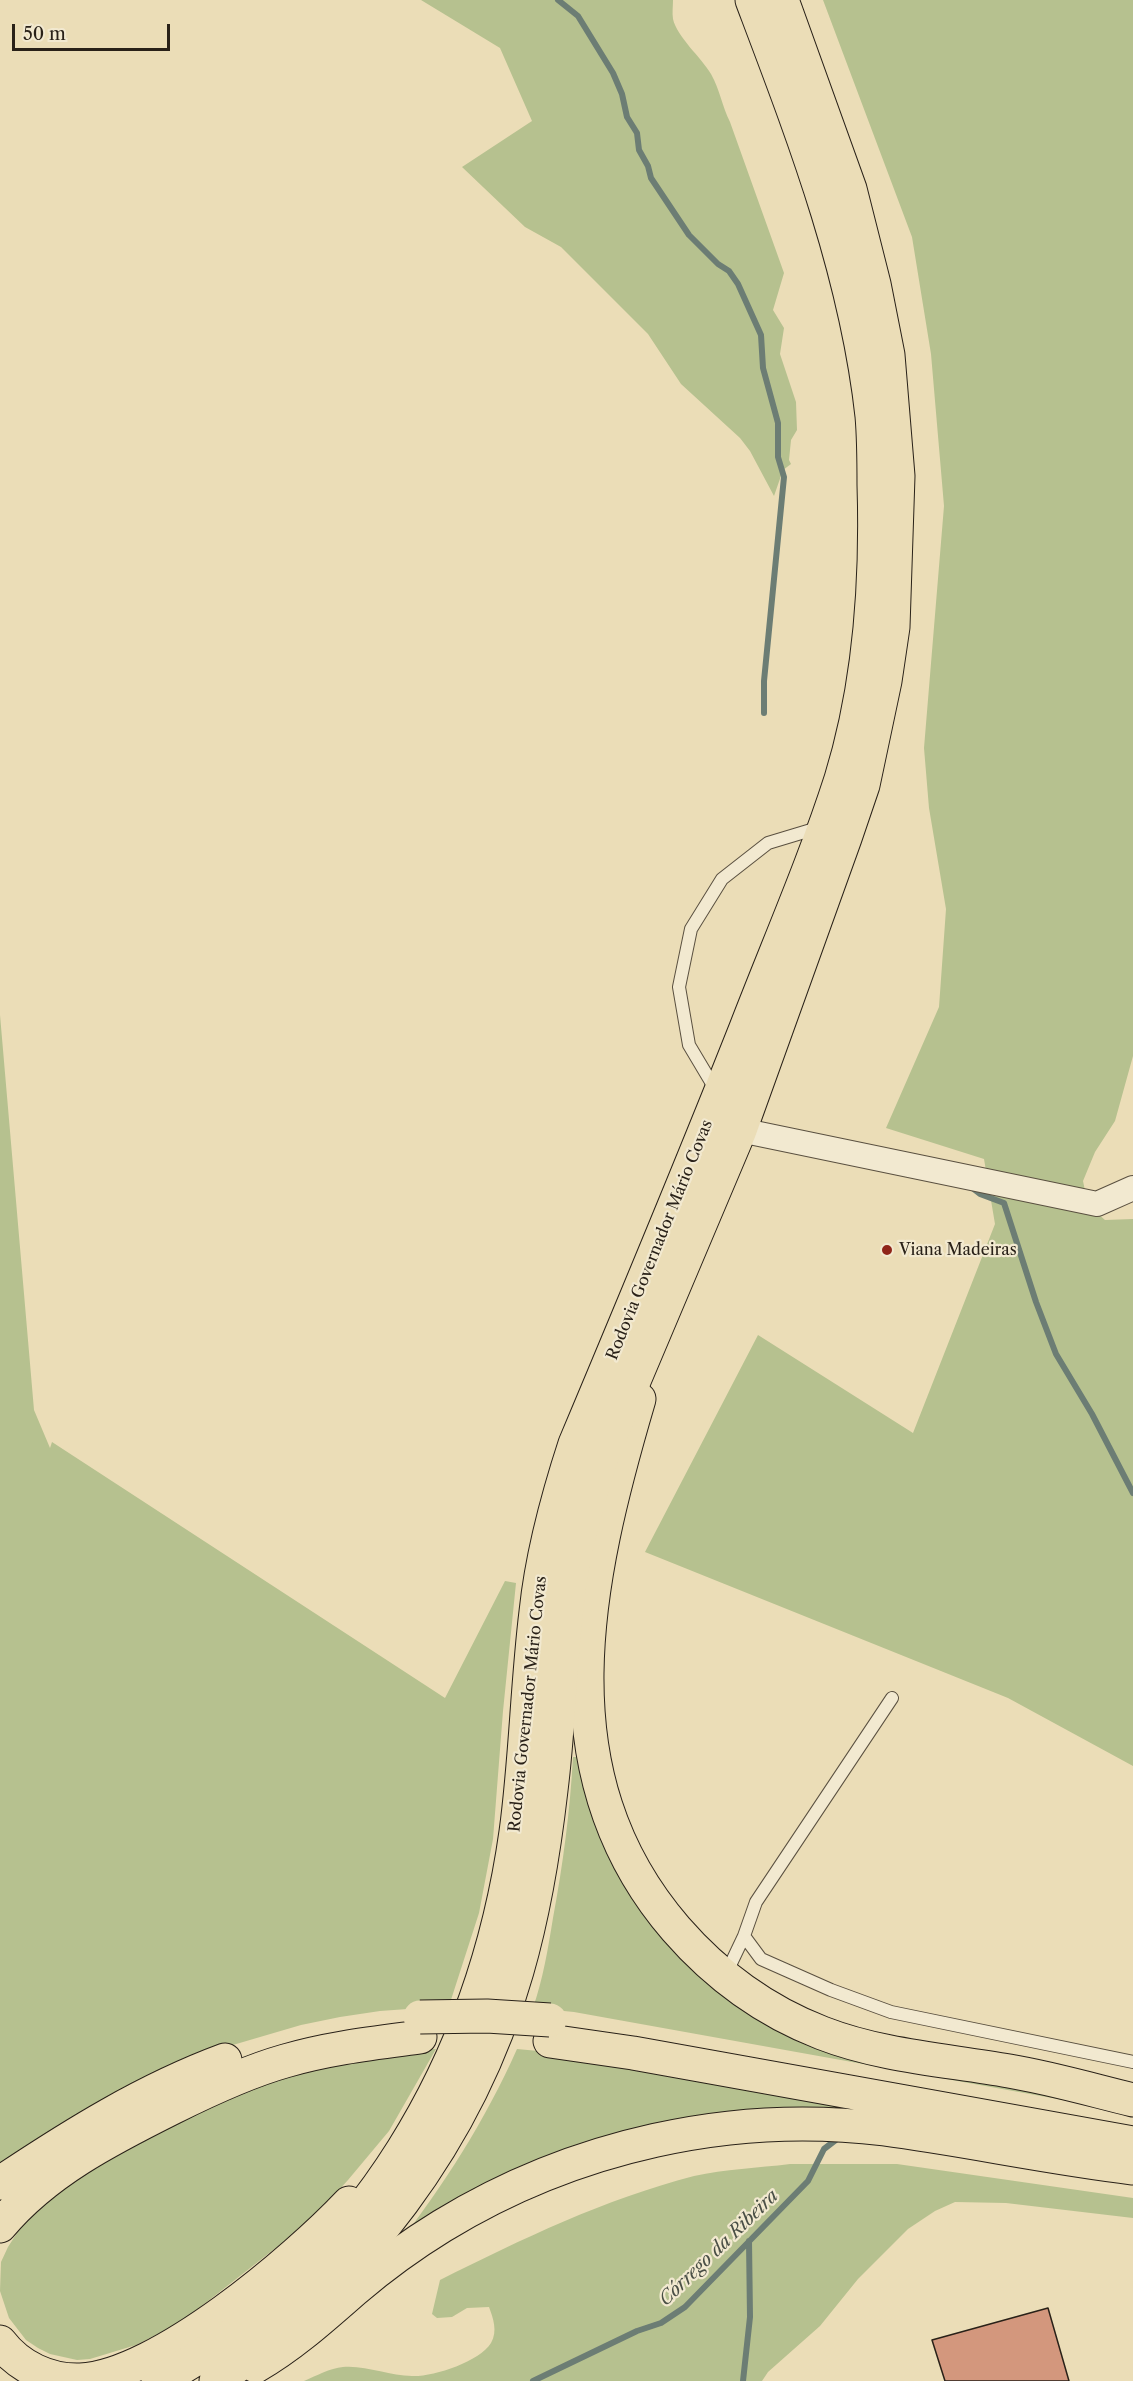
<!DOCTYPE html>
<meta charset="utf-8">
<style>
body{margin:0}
#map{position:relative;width:1133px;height:2381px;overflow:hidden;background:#ebddb7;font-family:"Libre Caslon Text",serif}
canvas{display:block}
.scale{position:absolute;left:12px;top:24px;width:158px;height:27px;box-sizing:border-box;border:3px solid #292118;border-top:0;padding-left:8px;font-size:18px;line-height:21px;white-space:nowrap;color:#292118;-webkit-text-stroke:4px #f2e9d0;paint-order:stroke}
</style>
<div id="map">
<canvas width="1133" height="2381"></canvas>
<div class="scale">50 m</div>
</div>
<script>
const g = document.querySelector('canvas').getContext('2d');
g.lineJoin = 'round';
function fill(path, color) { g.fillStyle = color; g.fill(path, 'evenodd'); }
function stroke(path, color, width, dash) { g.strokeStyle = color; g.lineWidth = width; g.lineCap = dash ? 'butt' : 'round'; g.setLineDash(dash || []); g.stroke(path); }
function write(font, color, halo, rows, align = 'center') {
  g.font = font + ' "Libre Caslon Text",serif'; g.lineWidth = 4.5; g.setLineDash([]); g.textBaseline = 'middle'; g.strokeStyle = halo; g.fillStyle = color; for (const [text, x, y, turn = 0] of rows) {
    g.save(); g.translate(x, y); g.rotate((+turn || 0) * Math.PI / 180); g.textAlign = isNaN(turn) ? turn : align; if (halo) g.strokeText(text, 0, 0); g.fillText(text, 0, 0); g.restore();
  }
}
const green = new Path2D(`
 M 421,0 L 673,0 C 673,6 672,13 673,19 C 677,37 701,57 711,74 C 720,90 722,106 730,122 L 784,273 L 773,310 L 784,328 L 780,354 L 796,402 L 797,430 L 791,440 L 789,460 L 791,464 L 783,470 L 774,496 L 750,451 L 740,438 L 681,384 L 648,334 L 561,247 L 525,227 L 462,167 L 532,121 L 500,48 Z
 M 823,0 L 1133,0 L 1133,1056 L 1115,1121 L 1095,1152 L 1083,1181 L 1088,1205 L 1105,1220 L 1133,1219 L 1133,1766 L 1008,1698 L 645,1552 L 758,1335 L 913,1433 L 995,1224 L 984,1159 L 886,1128 L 939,1007 L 946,909 L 929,808 L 924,748 L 944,506 L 931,354 L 912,237 Z
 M 0,1015 L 34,1410 L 50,1448 L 52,1442 L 445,1698 L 505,1581 L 516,1583 L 503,1711 L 493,1839 L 479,1913 L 449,2006 L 380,2011 L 340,2017 L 301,2025 L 226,2047 L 0,2169 Z
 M 573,1757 L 584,1757 L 723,1988 L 1020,2087 L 1091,2105 L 574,2012 L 533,2008 C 543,1979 548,1949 553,1918 C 563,1865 570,1811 573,1757 Z
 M 436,2049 L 389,2131 L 348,2180 L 327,2203 L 282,2243 L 180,2323 L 136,2345 L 90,2359 L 77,2360 L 50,2354 L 38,2348 L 26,2340 L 9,2318 L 0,2291 L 1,2262 L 8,2247 L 26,2219 L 89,2169 L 259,2080 L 401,2050 Z
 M 517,2049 L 549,2052 L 1092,2144 L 711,2122 L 396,2247 C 444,2185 485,2121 517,2049 Z
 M 790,2164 L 897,2164 L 1133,2198 L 1133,2218 L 1006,2203 L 955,2202 L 935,2211 L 908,2229 L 858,2279 L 820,2326 L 768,2372 L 762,2381 L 304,2381 C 316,2376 330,2368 343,2367 C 366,2365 389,2376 412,2376 C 433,2377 479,2362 491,2343 C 498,2331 493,2318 489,2307 L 467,2308 L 452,2317 L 437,2318 L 432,2314 L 440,2280 C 522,2239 605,2199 694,2176 C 725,2169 758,2168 790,2164 Z`);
const stream = new Path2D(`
 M 558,0 L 578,16 L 613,73 L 622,94 L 627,117 L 637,133 L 639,150 L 648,166 L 651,178 L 689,235 L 718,264 L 729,271 L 738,284 L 761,335 L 763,368 L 778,423 L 778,457 L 784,477 L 764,681 L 764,713
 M 971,1187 L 980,1194 L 1004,1203 L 1036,1302 L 1056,1354 L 1092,1414 L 1133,1493
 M 533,2381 L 637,2331 L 661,2323 L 685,2307 L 808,2181 L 824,2149 L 837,2139
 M 743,2381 L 750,2317 L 749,2241`);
const building = new Path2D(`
 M 1048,2308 L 1069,2381 L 945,2381 L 932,2340 Z`);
const service = new Path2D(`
 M 717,1092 L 689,1045 L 679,987 L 691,929 L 722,879 L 768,843 L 821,827
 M 892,1698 L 756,1902 L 744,1936 L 761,1959 L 831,1990 L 891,2012 L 1133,2062
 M 725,1976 L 744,1936`);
const minor = new Path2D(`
 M 740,1130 L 1097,1204 L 1133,1188`);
const trunk = new Path2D(`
 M 639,1399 C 586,1579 541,1773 676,1929 C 716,1975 765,2011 822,2033 C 881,2056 947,2060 1009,2071 C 1051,2078 1092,2090 1133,2100
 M 550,2041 L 633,2053 L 1133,2143
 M 0,2183 C 72,2135 144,2090 225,2060
 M 0,2226 C 45,2172 110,2139 172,2108 C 208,2090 246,2072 285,2061 C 329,2048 375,2043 420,2037
 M 0,2342 C 19,2367 49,2381 80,2380 C 158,2377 296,2259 349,2203
 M 256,2366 C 292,2345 322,2318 354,2290 C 381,2267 411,2245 442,2226 C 573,2146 731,2110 884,2129 C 967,2140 1049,2158 1133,2168`);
const motorway = new Path2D(`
 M 158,2381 C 365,2269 484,2060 516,1832 C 526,1759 527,1685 536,1612 C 542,1554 557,1499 575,1444 C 633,1306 691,1167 746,1028 C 778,945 814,863 841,779 C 870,685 877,582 874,485 C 874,462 874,439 872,416 C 856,271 803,135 752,0
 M 216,2381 C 360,2282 469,2140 517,1971 C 534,1912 544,1851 551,1790 C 560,1719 560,1647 571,1576 C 578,1534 590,1494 603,1454 L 740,1130 L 845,838 L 863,785 L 885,681 L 893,627 L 898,476 L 888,355 L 874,284 L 850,189 L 782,0`);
const trunkBridge = new Path2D(`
 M 420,2017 L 487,2016 L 550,2020`);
const markers = [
 [887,1250,6,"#8f2418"]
];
const streetNames = [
 ["Rodovia Governador Mário Covas",660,1240,-68],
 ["Rodovia Governador Mário Covas",528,1704,-84]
];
const poiNames = [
 ["Viana Madeiras",899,1250]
];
const waterNames = [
 ["Córrego da Ribeira",719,2248,-44]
];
fill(green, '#b6c18f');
stroke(stream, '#6c7d74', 6);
fill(building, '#d3977d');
stroke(building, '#292118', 1.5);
stroke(service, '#5a5040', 14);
stroke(minor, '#5a5040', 26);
stroke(trunk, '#292118', 35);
stroke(motorway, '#292118', 35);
stroke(service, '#f2e9d0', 12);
stroke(minor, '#f2e9d0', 24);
stroke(trunk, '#ebddb7', 33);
stroke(motorway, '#ebddb7', 33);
stroke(trunkBridge, '#292118', 35, []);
stroke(trunkBridge, '#ebddb7', 33);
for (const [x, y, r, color] of markers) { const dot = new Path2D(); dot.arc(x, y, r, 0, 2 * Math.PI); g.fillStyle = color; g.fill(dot); stroke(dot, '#f2e9d0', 2); }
write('16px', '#292118', '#f2e9d0', streetNames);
write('16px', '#292118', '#f2e9d0', poiNames, 'left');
write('italic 18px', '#4a4f46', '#f2e9d0', waterNames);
</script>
